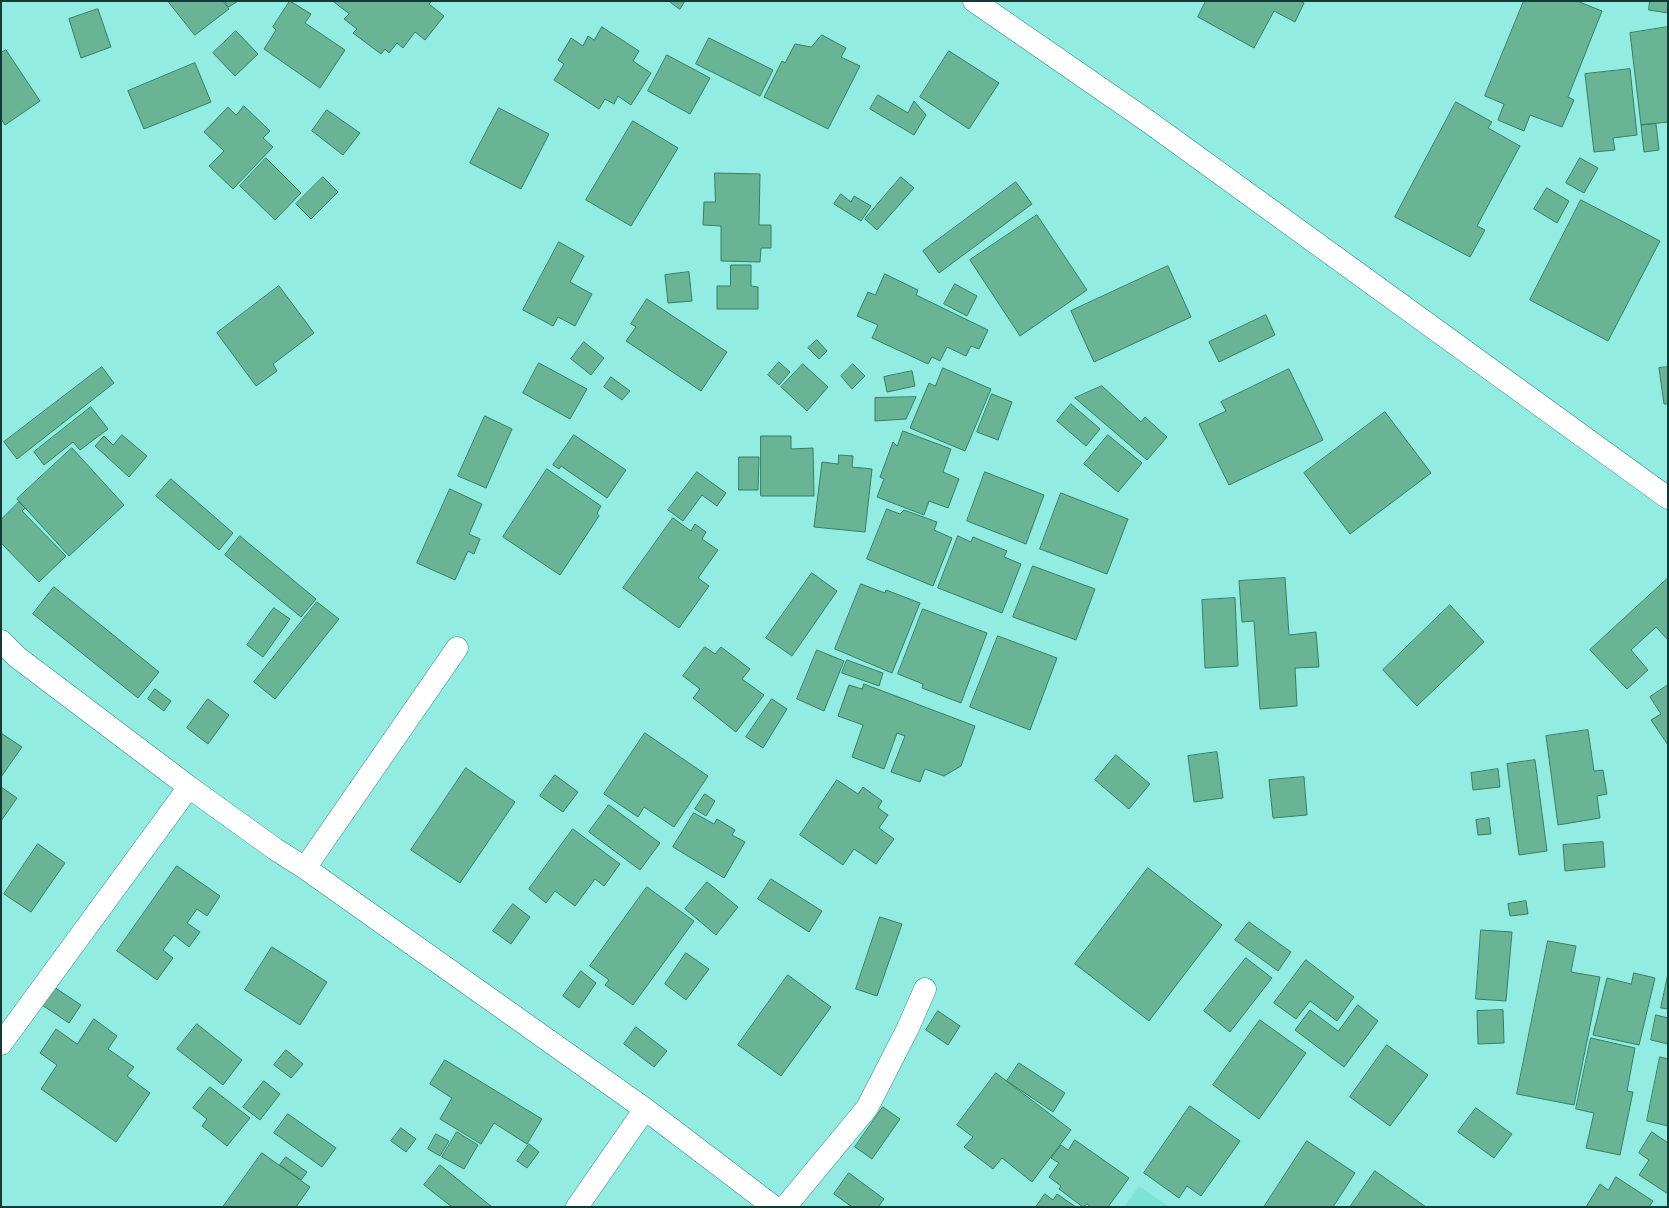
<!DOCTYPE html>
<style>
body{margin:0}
#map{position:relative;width:1669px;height:1208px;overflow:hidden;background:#92ece1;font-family:Poppins,sans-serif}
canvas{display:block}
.frame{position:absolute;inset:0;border:2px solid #133a36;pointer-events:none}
</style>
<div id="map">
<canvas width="1669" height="1208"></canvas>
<div class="frame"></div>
</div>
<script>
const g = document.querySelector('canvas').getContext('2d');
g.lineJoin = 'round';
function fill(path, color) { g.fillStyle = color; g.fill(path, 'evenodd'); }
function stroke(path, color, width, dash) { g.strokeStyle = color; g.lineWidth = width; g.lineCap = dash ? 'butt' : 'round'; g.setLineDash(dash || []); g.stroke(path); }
const built = new Path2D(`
 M 1139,1186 L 1169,1207 L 1124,1207 Z`);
const building = new Path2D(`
 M 168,1 L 223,1 L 229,9 L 195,35 Z
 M 225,1 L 238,1 L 229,7 Z
 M 290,1 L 311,14 L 305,23 L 345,50 L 320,88 L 264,49 L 276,30 L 273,27 Z
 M 333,1 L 432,1 L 429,4 L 444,16 L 425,40 L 415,32 L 403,48 L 397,43 L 389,53 L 385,49 L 381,54 L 353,33 L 357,29 L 344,19 L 349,14 Z
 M 669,1 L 685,1 L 680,9 Z
 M 1206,1 L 1300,1 L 1304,3 L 1295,22 L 1274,11 L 1254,48 L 1198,17 Z
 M 1524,1 L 1577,1 L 1602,11 L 1568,97 L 1574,100 L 1562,127 L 1530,115 L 1524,131 L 1498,120 L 1504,104 L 1485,96 Z
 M 1650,1 L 1668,1 L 1668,13 L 1649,10 Z
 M 98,9 L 111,47 L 81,58 L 69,19 Z
 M 602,27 L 639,51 L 633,61 L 651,73 L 631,105 L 618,96 L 614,104 L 605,99 L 599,109 L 554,80 L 564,64 L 558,60 L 571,38 L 583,46 L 588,36 L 594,40 Z
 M 1668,27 L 1668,122 L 1641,125 L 1630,33 Z
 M 236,31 L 258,54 L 235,76 L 213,53 Z
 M 822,35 L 846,48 L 841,57 L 860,66 L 828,129 L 764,97 L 782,61 L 785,63 L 795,44 L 811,47 Z
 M 709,38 L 773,70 L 760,96 L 696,64 Z
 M 6,50 L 40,101 L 5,125 L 1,119 L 1,53 Z
 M 949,51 L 999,83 L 969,129 L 920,97 Z
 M 667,55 L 710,78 L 690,114 L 648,91 Z
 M 195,63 L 211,102 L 144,129 L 128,91 Z
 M 1630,69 L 1637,135 L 1613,138 L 1615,150 L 1594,152 L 1585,74 Z
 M 878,95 L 908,113 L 914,101 L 926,115 L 914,135 L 870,109 Z
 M 1456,102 L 1492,122 L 1488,128 L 1520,146 L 1477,226 L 1485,230 L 1470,257 L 1395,217 Z
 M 244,106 L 270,131 L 263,138 L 273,147 L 233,189 L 209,166 L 224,151 L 204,132 L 228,107 L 236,115 Z
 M 499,108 L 549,134 L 521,189 L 470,163 Z
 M 327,110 L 360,133 L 343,155 L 312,131 Z
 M 633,121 L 678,148 L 631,226 L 586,200 Z
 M 1656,124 L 1659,150 L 1644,152 L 1641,125 Z
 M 266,158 L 301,193 L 275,220 L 240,186 Z
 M 1580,158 L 1598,168 L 1584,193 L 1566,183 Z
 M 715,173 L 760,174 L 759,225 L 771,225 L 771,248 L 761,248 L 760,262 L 721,261 L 721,226 L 703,225 L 704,202 L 715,202 Z
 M 323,177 L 338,192 L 311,219 L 296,204 Z
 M 901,177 L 914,188 L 877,230 L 865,219 Z
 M 1016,182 L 1032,204 L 939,273 L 923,251 Z
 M 1547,188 L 1569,201 L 1557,223 L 1534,209 Z
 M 841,194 L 851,202 L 854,196 L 871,206 L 861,221 L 834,204 Z
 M 1581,200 L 1660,241 L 1608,341 L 1530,300 Z
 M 1037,215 L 1087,290 L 1020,336 L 970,260 Z
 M 559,242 L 584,256 L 570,282 L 592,294 L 575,326 L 558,317 L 553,326 L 523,310 Z
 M 731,265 L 751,265 L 751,286 L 758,287 L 758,309 L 717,309 L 717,286 L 730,286 Z
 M 1168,266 L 1191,317 L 1094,362 L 1071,311 Z
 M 689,272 L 692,301 L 668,303 L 665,275 Z
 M 885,274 L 918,290 L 916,295 L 988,330 L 979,349 L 971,346 L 966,356 L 947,347 L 940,361 L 932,357 L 928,364 L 872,338 L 878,325 L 857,316 L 868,292 L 875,295 Z
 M 955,284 L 977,296 L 967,316 L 944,304 Z
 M 279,286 L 314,333 L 273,364 L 277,371 L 256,386 L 217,333 Z
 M 647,299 L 727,352 L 701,391 L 626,341 L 636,327 L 631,324 Z
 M 1266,315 L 1275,335 L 1219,362 L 1209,342 Z
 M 817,340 L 827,351 L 819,359 L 808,348 Z
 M 584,342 L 604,358 L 591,375 L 571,359 Z
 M 779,362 L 790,372 L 779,385 L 768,375 Z
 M 539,363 L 587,389 L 570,419 L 523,393 Z
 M 803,364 L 828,387 L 807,411 L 781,387 Z
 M 853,364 L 865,376 L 852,389 L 841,376 Z
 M 102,367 L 114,383 L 17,459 L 4,442 Z
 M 1668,367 L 1668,404 L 1664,404 L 1659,368 Z
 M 943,368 L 991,389 L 965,451 L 910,428 L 929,383 L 935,386 Z
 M 1289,369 L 1323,440 L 1229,485 L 1199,424 L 1226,411 L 1221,402 Z
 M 912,371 L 915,386 L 887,392 L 884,377 Z
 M 611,377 L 630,391 L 622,400 L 604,387 Z
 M 1102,386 L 1141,422 L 1145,417 L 1167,437 L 1147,460 L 1075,398 Z
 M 992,394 L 1012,402 L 998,440 L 977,432 Z
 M 916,397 L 906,419 L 875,421 L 875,398 Z
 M 1071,404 L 1100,429 L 1086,446 L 1057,421 Z
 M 91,407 L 108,429 L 80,450 L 73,442 L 44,465 L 34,452 Z
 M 1385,412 L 1431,473 L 1350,534 L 1304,473 Z
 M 485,416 L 512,429 L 486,488 L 458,476 Z
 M 903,431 L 951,449 L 943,472 L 959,479 L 948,508 L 929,501 L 924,515 L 877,497 L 884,479 L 880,477 L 893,442 L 897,446 Z
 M 122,435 L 147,456 L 129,477 L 95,446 L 104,436 L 113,445 Z
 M 574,435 L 626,470 L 607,498 L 561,466 L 559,469 L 553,465 Z
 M 1108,435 L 1142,463 L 1118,492 L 1084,464 Z
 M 761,436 L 791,436 L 791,449 L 813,448 L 814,496 L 761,496 Z
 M 72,448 L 124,505 L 69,556 L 17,499 Z
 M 839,455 L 853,456 L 852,467 L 872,469 L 865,532 L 814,527 L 822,462 L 838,464 Z
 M 739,457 L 759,457 L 758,490 L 739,490 Z
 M 547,469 L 601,506 L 597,513 L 599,516 L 560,575 L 503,537 Z
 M 697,472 L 726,493 L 717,506 L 702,495 L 683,521 L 668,510 Z
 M 985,472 L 1044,495 L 1026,544 L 967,521 Z
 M 171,479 L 233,533 L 219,550 L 156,496 Z
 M 450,489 L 482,504 L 469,534 L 480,539 L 474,554 L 468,551 L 455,580 L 417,563 Z
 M 1061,493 L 1128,519 L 1107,574 L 1040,549 Z
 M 19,502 L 25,508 L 22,511 L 66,556 L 39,582 L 1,543 L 1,520 Z
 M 887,509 L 900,514 L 904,510 L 937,522 L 934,530 L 952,538 L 933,586 L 867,559 Z
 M 673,518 L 691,531 L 695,524 L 706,532 L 702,539 L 718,550 L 698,578 L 709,586 L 679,628 L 623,588 Z
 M 240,536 L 316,599 L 301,617 L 225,555 Z
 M 958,536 L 971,542 L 973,537 L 1007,551 L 1004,557 L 1021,564 L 1002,613 L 938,588 Z
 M 1033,566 L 1095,589 L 1076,640 L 1013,617 Z
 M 812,573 L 837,591 L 792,656 L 766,638 Z
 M 1285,578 L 1289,635 L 1316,632 L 1319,667 L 1295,668 L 1297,706 L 1260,709 L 1254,621 L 1242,622 L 1239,581 Z
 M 1668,578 L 1668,640 L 1656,627 L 1631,650 L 1648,670 L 1627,689 L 1590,650 Z
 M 861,584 L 885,593 L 886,590 L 920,603 L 892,673 L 835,649 Z
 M 54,587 L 159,672 L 138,698 L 33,614 Z
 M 1235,598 L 1238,666 L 1205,668 L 1202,600 Z
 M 317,602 L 339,619 L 275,699 L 254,682 Z
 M 1450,605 L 1484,642 L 1417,706 L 1383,670 Z
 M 274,608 L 290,619 L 263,657 L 247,645 Z
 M 923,609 L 987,633 L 961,703 L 922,688 L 923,684 L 898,674 Z
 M 998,636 L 1057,658 L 1030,730 L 970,707 Z
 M 705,647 L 715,654 L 721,647 L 750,669 L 742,679 L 764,695 L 736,732 L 693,698 L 700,689 L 683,676 Z
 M 817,650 L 844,661 L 824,711 L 797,699 Z
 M 847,660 L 883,673 L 879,686 L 842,673 Z
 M 864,684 L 975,726 L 961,766 L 944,776 L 925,769 L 920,782 L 891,772 L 905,736 L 897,733 L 884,769 L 852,757 L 863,725 L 838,716 L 849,685 L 862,689 Z
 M 1668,685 L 1668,745 L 1651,720 L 1661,714 L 1650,697 Z
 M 155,689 L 171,701 L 164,711 L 148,699 Z
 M 208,699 L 229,715 L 208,744 L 187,728 Z
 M 772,699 L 787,709 L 763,748 L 746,737 Z
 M 1588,730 L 1594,771 L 1603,770 L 1607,794 L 1597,796 L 1600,818 L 1558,825 L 1546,736 Z
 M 1,733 L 22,747 L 1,777 Z
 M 645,733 L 708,776 L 674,827 L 644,807 L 638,817 L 604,794 Z
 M 1217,752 L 1223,798 L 1194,802 L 1188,756 Z
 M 1116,755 L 1150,784 L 1129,809 L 1095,780 Z
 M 1535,760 L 1547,851 L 1519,855 L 1507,764 Z
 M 466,768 L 515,802 L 460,883 L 411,850 Z
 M 1498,769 L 1500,787 L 1473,790 L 1471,773 Z
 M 555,775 L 578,792 L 563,812 L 540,796 Z
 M 1304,777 L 1307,815 L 1273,818 L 1269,780 Z
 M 837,780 L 858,794 L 863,787 L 882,801 L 878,808 L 888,815 L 879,828 L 894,839 L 876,864 L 854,849 L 843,865 L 800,835 Z
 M 1,787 L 17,798 L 1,821 Z
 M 705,794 L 715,801 L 706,816 L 695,809 Z
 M 609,805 L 660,843 L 640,870 L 589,832 Z
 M 694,813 L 714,824 L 717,819 L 735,830 L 732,835 L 745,842 L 724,878 L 673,847 Z
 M 1489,818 L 1491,834 L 1478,835 L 1476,820 Z
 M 573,829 L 620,864 L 604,886 L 595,879 L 575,906 L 555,891 L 546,903 L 529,889 Z
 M 1603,842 L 1605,867 L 1565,871 L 1563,845 Z
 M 38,844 L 65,863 L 31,912 L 4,894 Z
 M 177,866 L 220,896 L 207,916 L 197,909 L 187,923 L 200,932 L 189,947 L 174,935 L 163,950 L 173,958 L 157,980 L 117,951 Z
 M 1148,868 L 1222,925 L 1149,1021 L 1075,964 Z
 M 771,879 L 822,911 L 809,932 L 758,899 Z
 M 707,882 L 738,907 L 716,935 L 685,909 Z
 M 647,887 L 694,921 L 633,1005 L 605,985 L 609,980 L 590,966 Z
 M 1526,901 L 1528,914 L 1510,916 L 1508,904 Z
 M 513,904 L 530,917 L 511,944 L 493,931 Z
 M 880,917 L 902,924 L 877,996 L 856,989 Z
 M 1249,922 L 1291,952 L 1278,971 L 1235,940 Z
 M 1481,930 L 1512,932 L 1506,1001 L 1476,999 Z
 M 1548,941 L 1576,946 L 1571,972 L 1600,977 L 1574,1105 L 1517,1094 Z
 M 272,947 L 327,982 L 300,1025 L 245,990 Z
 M 686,953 L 709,969 L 686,1000 L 665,984 Z
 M 1246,958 L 1272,978 L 1230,1032 L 1204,1011 Z
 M 1306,960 L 1354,997 L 1337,1021 L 1310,1001 L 1296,1019 L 1274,1003 Z
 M 581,971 L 596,983 L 579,1008 L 563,996 Z
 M 1634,973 L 1655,978 L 1639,1045 L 1593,1035 L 1607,978 L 1631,984 Z
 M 1668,974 L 1668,1009 L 1661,1008 Z
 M 788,975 L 831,1007 L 781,1076 L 738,1045 Z
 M 51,985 L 81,1005 L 69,1023 L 39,1003 Z
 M 1358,1005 L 1378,1021 L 1344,1067 L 1295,1030 L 1310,1010 L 1338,1031 Z
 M 1503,1010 L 1504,1043 L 1478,1044 L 1477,1011 Z
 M 938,1011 L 960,1026 L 948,1045 L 926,1030 Z
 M 1656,1015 L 1668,1018 L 1668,1044 L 1651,1040 Z
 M 94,1019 L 117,1036 L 108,1049 L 134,1067 L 127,1076 L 150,1093 L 116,1142 L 41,1089 L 57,1065 L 40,1053 L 56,1029 L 77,1044 Z
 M 1260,1020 L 1306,1053 L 1259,1119 L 1213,1085 Z
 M 197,1024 L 242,1060 L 223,1085 L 177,1049 Z
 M 636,1027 L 667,1051 L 654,1067 L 624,1044 Z
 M 1591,1038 L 1635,1048 L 1627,1091 L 1633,1092 L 1620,1155 L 1586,1148 L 1594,1113 L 1576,1109 Z
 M 1387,1045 L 1428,1075 L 1390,1126 L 1350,1097 Z
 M 286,1050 L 303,1064 L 291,1078 L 274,1065 Z
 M 1660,1057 L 1668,1059 L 1668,1126 L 1647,1121 Z
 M 445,1060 L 542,1119 L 527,1144 L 494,1123 L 481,1144 L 440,1119 L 452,1098 L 430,1084 Z
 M 1019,1063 L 1065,1093 L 1053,1112 L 1007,1081 Z
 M 996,1073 L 1071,1130 L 1032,1182 L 1002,1158 L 993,1169 L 964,1147 L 973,1137 L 957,1125 Z
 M 264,1081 L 280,1094 L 260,1120 L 243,1107 Z
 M 210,1087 L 250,1118 L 227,1146 L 202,1126 L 207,1119 L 193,1108 Z
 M 1190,1106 L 1240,1141 L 1201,1196 L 1187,1186 L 1179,1198 L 1144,1173 Z
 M 883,1107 L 900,1119 L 872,1159 L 855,1147 Z
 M 1476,1108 L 1512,1134 L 1494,1158 L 1458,1132 Z
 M 288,1114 L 336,1148 L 322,1167 L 274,1133 Z
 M 401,1128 L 416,1139 L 406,1152 L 391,1141 Z
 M 457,1132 L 478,1145 L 464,1169 L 442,1157 Z
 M 1652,1132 L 1668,1143 L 1668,1194 L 1639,1175 L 1649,1160 L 1639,1153 Z
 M 436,1134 L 449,1141 L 440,1156 L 428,1149 Z
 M 1075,1140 L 1129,1178 L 1108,1207 L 1091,1207 L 1087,1204 L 1083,1207 L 1059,1189 L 1061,1186 L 1049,1177 L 1059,1163 L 1051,1158 L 1061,1145 L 1068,1150 Z
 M 1307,1141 L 1355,1173 L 1333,1207 L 1264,1207 Z
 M 529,1144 L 539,1152 L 527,1168 L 517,1161 Z
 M 262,1153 L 310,1187 L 296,1207 L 223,1207 Z
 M 286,1157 L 307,1172 L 301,1180 L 280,1165 Z
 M 440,1165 L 492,1207 L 452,1207 L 424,1185 Z
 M 1375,1171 L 1426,1207 L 1350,1207 Z
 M 849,1173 L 884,1199 L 878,1207 L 852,1207 L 834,1194 Z
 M 1616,1177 L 1653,1201 L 1649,1207 L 1586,1207 L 1600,1184 L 1608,1190 Z
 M 1045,1194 L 1053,1200 L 1057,1194 L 1076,1207 L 1036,1207 Z`);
const minor = new Path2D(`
 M 974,1 L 1149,122 L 1668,498
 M 1,641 L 17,657 L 189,787 L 275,849 L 305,868 L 645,1109 L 774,1207
 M 305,868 L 457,648
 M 1,1044 L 189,787
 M 577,1207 L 645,1109
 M 785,1207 L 867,1108 L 908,1028 L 925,989`);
fill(built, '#7ce3d7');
fill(building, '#69b495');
stroke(building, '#338063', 1);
stroke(minor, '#2a8b81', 23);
stroke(minor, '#fff', 22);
</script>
